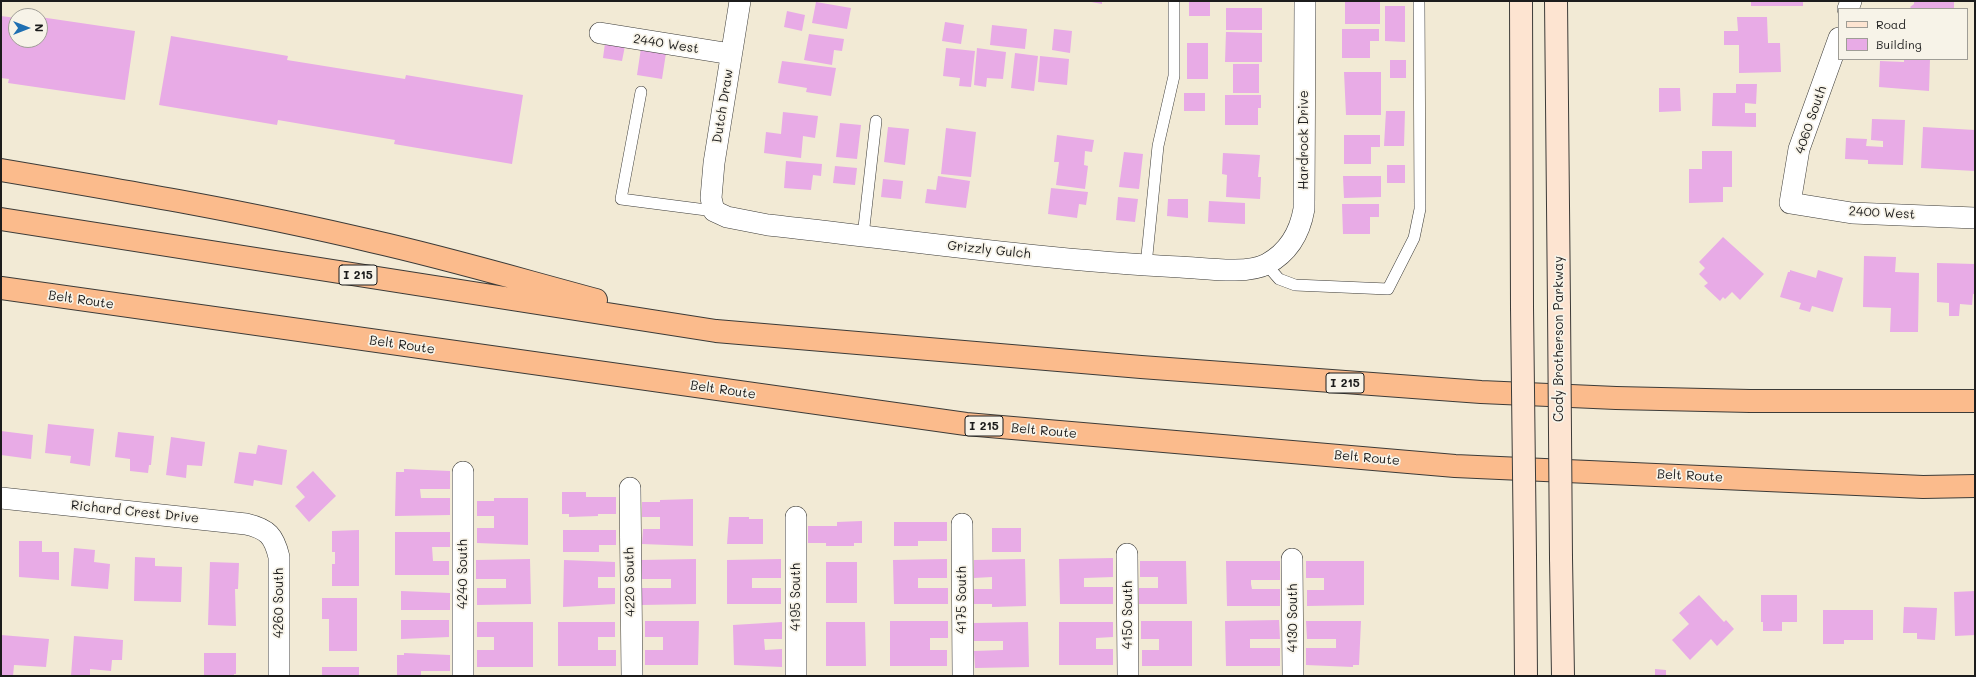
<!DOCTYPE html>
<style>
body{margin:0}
#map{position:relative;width:1976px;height:677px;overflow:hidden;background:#f2ead5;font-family:Mali,sans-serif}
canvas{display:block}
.frame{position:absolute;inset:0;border:2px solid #1c1c1c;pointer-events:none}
.legend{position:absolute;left:1838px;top:8px;width:130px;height:52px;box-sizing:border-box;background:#f7f3e8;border:1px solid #9f9d96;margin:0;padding:5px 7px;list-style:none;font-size:12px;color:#1c1c1c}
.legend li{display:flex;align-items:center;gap:8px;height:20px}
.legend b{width:20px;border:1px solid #9f9d96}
.north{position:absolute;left:8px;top:8px;width:40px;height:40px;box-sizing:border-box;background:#f7f3e8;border:1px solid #9f9d96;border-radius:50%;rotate:90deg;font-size:11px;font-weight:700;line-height:16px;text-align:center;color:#1c1c1c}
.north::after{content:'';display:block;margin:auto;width:14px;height:18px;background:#1f6fb2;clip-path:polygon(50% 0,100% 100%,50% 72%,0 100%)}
</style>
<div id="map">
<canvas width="1976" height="677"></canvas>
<div class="frame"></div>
<ul class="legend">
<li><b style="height:5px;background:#fde4d1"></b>Road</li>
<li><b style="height:11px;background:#e8abe6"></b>Building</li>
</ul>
<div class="north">N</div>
</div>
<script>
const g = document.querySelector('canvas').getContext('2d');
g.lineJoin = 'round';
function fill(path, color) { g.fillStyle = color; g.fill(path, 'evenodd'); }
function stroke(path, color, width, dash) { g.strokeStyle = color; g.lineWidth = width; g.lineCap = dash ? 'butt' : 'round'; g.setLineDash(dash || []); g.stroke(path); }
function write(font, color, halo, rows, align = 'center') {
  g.font = font + ' Mali,sans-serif'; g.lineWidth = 3.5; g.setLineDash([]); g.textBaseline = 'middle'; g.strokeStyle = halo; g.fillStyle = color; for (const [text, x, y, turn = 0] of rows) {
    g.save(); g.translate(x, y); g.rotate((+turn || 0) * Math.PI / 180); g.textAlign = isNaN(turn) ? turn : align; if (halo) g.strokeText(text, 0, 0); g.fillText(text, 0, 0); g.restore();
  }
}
const building = new Path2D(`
 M 1086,1 L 1102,1 L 1102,4 Z
 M 1189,1 L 1210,1 L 1210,16 L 1189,16 Z
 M 1345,1 L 1380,1 L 1380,24 L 1345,24 Z
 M 1751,1 L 1803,1 L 1803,6 L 1751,6 Z
 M 1914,1 L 1954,1 L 1954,8 L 1912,9 L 1910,7 L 1914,4 Z
 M 816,2 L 851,8 L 847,29 L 812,23 Z
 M 1385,6 L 1405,6 L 1405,42 L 1385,41 Z
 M 1226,8 L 1262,8 L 1262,30 L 1226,30 Z
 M 787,11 L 805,15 L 802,31 L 784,27 Z
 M 1,16 L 16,18 L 16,40 L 40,40 L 40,17 L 135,31 L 125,100 L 8,83 L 9,79 L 1,78 Z
 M 1737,17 L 1767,17 L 1768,43 L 1780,43 L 1781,72 L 1739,73 L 1739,45 L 1724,45 L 1724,31 L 1738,31 Z
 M 945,22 L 964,25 L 961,44 L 942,41 Z
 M 992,25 L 1027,29 L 1025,49 L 990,45 Z
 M 1054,29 L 1072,31 L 1070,53 L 1052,50 Z
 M 1342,29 L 1379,29 L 1379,41 L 1370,41 L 1370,58 L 1342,58 Z
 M 1226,32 L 1262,33 L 1262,62 L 1225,62 Z
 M 809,34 L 844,39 L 842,51 L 834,50 L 832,65 L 804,60 Z
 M 171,36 L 288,56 L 287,60 L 405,79 L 406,75 L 523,95 L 512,164 L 394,144 L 395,140 L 278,120 L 277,125 L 159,105 Z
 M 605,43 L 625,46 L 622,61 L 603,58 Z
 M 1187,43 L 1208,43 L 1208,79 L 1187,79 Z
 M 641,48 L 666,53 L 662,79 L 637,75 Z
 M 946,48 L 975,51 L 971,87 L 959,86 L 960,78 L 943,76 Z
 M 977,48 L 1006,52 L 1003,79 L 987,78 L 986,87 L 974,85 Z
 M 1015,53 L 1038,56 L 1034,91 L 1011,88 Z
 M 1040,56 L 1069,59 L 1067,85 L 1038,82 Z
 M 1904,59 L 1930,59 L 1929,91 L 1879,87 L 1880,61 L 1904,62 Z
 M 1390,60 L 1406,60 L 1406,78 L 1390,78 Z
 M 782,61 L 836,68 L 831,96 L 806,92 L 807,88 L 778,83 Z
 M 1233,64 L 1259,64 L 1259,93 L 1233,93 Z
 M 1344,72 L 1381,72 L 1381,115 L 1346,115 Z
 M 1736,84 L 1757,84 L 1756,104 L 1745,103 L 1745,113 L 1756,113 L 1756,127 L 1712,126 L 1713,93 L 1736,93 Z
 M 1659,88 L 1680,88 L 1681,111 L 1659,112 Z
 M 1184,93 L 1205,93 L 1205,111 L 1184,111 Z
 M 1225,95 L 1261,95 L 1261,108 L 1258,108 L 1258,125 L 1225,125 Z
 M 1386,111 L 1405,111 L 1404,146 L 1384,146 Z
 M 783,112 L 818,116 L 815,138 L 803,136 L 801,158 L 764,153 L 766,132 L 781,134 Z
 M 1872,119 L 1905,120 L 1903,165 L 1868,164 L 1868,160 L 1845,159 L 1846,138 L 1867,139 L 1866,146 L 1883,147 L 1883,141 L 1871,140 Z
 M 840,123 L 861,125 L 857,159 L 836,157 Z
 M 888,127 L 909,129 L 905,165 L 884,162 Z
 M 1923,127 L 1975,130 L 1975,171 L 1921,168 Z
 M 946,128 L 976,132 L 971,177 L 941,174 Z
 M 1057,135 L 1094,140 L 1092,152 L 1085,151 L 1084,165 L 1088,166 L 1085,189 L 1056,185 L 1059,162 L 1054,162 Z
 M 1344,135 L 1380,135 L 1380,147 L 1371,147 L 1371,164 L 1344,164 Z
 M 1702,151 L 1732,151 L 1732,187 L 1723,187 L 1723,202 L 1689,203 L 1689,169 L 1702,169 Z
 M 1124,152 L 1143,154 L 1139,189 L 1119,187 Z
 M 1223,153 L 1260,155 L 1258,177 L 1261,177 L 1260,199 L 1226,197 L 1227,175 L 1222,174 Z
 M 786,161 L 822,164 L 821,176 L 813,175 L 811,190 L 784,188 Z
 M 1387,165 L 1405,165 L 1405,183 L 1387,183 Z
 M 835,166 L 857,168 L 855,185 L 833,183 Z
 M 938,176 L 970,181 L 966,208 L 925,203 L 927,189 L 936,190 Z
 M 1343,176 L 1381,176 L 1381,197 L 1344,198 Z
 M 883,179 L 903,181 L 901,199 L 881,197 Z
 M 1051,188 L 1088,192 L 1086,205 L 1079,204 L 1077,218 L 1048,214 Z
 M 1118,197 L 1138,199 L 1135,222 L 1116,220 Z
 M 1168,199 L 1188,199 L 1188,218 L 1167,216 Z
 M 1209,201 L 1245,203 L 1245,224 L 1208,222 Z
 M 1342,204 L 1379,204 L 1379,217 L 1370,217 L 1370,234 L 1343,234 Z
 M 1723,237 L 1764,274 L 1740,300 L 1732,292 L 1725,299 L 1723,297 L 1720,301 L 1704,286 L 1708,283 L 1699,274 L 1705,268 L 1699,262 Z
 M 1864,256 L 1896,257 L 1895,272 L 1919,273 L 1918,332 L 1890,332 L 1891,308 L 1863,307 Z
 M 1937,263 L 1975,264 L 1975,294 L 1973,294 L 1972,305 L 1960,304 L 1959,316 L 1949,316 L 1949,303 L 1937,302 Z
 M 1790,270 L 1816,278 L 1818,270 L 1843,278 L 1833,312 L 1812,306 L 1810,312 L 1799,309 L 1801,303 L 1780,297 L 1788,272 L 1790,272 Z
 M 48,424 L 94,429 L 90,466 L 70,463 L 71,456 L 45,453 Z
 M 1,431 L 33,435 L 31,459 L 1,455 Z
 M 118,432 L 154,436 L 151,465 L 149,465 L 148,473 L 130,471 L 130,459 L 115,457 Z
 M 171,437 L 205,442 L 202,466 L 187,465 L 186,478 L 166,475 Z
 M 258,445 L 287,450 L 282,485 L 254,480 L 253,486 L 234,483 L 239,452 L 256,454 Z
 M 404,469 L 450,471 L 450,489 L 420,489 L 421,498 L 450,498 L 450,515 L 395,516 L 396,472 L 404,472 Z
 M 313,471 L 336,496 L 309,522 L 295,506 L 305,497 L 296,487 Z
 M 562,492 L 586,492 L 586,497 L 616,497 L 616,514 L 598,514 L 598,516 L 569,517 L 569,514 L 562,514 Z
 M 494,498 L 528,498 L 528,545 L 477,543 L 477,528 L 494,528 L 494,516 L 477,516 L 477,501 L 494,501 Z
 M 693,499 L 693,546 L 642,544 L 643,529 L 660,529 L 660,517 L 642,517 L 642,502 L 660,502 L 660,500 Z
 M 729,517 L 749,517 L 749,519 L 763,519 L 763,544 L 727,544 Z
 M 862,521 L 862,543 L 854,543 L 854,546 L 826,546 L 826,543 L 808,543 L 808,526 L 837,526 L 837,522 Z
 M 894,522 L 947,522 L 947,541 L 918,541 L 918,546 L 894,546 Z
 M 992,528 L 1021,528 L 1021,552 L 992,552 Z
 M 359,530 L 359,586 L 332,586 L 332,564 L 335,564 L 335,552 L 332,552 L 332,531 Z
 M 563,530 L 616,530 L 616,545 L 599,545 L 599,552 L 563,552 Z
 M 395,532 L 450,532 L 450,547 L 432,547 L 433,561 L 449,561 L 449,575 L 395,575 Z
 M 19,541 L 42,541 L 42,552 L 59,552 L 59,580 L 19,577 Z
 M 74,548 L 95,550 L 94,562 L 110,564 L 108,589 L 71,586 Z
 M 135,557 L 155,558 L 155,566 L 182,567 L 181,602 L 134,601 Z
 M 1113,558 L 1113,577 L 1084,578 L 1084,587 L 1113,587 L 1113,604 L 1060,604 L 1059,559 Z
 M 530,559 L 531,604 L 477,605 L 477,588 L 506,588 L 506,579 L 476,579 L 476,560 Z
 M 696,559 L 696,604 L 642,605 L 642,588 L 671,588 L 671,579 L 642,579 L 641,560 Z
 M 781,559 L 781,578 L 752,578 L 752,588 L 781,588 L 781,604 L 727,604 L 727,560 Z
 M 947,559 L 947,578 L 918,578 L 918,588 L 948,588 L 948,604 L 894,604 L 893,560 Z
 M 1025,559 L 1026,606 L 992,607 L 992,604 L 974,604 L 974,589 L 992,589 L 992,577 L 974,578 L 974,560 Z
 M 564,560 L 615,562 L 615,577 L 598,577 L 598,588 L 615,588 L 615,604 L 563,607 Z
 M 1140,561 L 1186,561 L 1187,604 L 1139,604 L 1139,588 L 1158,588 L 1158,577 L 1140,577 Z
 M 1226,561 L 1280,561 L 1280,580 L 1251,580 L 1251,584 L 1252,589 L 1280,589 L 1280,606 L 1227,606 Z
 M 1306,561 L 1364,561 L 1364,605 L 1307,606 L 1307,590 L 1324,590 L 1324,578 L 1306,578 Z
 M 210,562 L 239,563 L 238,589 L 235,589 L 236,626 L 208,625 Z
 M 826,562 L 857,562 L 857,603 L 826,603 Z
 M 401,591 L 450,593 L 450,610 L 401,610 Z
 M 1975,591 L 1975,635 L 1955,636 L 1954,592 Z
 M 1699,595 L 1724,622 L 1726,620 L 1734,629 L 1717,646 L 1711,639 L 1690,660 L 1672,640 L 1689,624 L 1679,613 Z
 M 1761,595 L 1797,595 L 1797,622 L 1782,622 L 1782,631 L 1763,631 L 1763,622 L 1761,622 Z
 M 322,598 L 357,598 L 357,651 L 329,651 L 329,619 L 322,619 Z
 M 1904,607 L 1937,608 L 1935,640 L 1917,639 L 1917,633 L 1903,633 Z
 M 1823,610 L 1873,610 L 1873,640 L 1844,640 L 1844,644 L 1823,644 Z
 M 401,620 L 449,620 L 449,637 L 401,639 Z
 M 1279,620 L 1280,639 L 1250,639 L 1250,648 L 1280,648 L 1280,666 L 1226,666 L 1225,621 Z
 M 645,621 L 699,621 L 698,665 L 645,665 L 645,650 L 663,650 L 663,637 L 645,637 Z
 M 890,621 L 948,621 L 948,638 L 930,638 L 930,650 L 947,650 L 947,666 L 890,666 Z
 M 1141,621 L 1192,621 L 1192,666 L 1142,666 L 1142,650 L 1159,650 L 1159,639 L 1141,639 Z
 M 1306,621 L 1361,621 L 1359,665 L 1353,665 L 1353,667 L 1306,665 L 1306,648 L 1336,648 L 1336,639 L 1307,639 Z
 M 477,622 L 533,622 L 533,667 L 477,667 L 477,650 L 494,650 L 494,637 L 477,637 Z
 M 558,622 L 615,622 L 615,637 L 598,637 L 598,650 L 616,650 L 616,666 L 558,666 Z
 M 782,622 L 782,639 L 764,639 L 765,650 L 782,649 L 782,667 L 734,665 L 733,625 Z
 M 826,622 L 865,622 L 866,666 L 826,666 Z
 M 1028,622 L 1029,667 L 975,668 L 974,651 L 1003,650 L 1003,641 L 974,641 L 974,623 Z
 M 1059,622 L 1113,622 L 1113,637 L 1096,638 L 1096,649 L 1113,649 L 1113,665 L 1059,665 Z
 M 1,635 L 49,639 L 46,667 L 14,665 L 13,676 L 1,676 Z
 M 74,636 L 123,640 L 122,660 L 112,660 L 111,671 L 90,669 L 90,676 L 71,676 Z
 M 204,653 L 236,653 L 236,674 L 234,674 L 234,676 L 204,676 Z
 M 404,653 L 450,655 L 450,671 L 421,671 L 421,676 L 397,676 L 397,655 L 404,655 Z
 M 322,667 L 359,667 L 359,676 L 322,676 Z
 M 1655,669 L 1666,670 L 1666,676 L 1655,676 Z`);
const service = new Path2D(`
 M 641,92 L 621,199 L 714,211
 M 863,236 L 876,121
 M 1266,264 L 1279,279 L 1295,285 L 1388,289 L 1414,238 L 1420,209 L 1419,1
 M 1146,265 L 1158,146 L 1174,76 L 1174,1`);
const minor = new Path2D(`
 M 740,1 L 714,163 L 711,198 L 714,211 L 727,217 L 768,225 C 905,240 1042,260 1180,267 C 1204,268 1246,275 1267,264 C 1289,252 1300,232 1304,209 L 1305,1
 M 1848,9 L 1851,1
 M 600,33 L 731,54
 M 1839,38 L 1799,149 L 1790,203 L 1852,213 L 1975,218
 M 630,488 L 632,676
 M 1,498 L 246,524 C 268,529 274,536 279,557 L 279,676
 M 796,517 L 796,676
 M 962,524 L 963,676
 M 1127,554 L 1128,676
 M 1292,559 L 1293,676
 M 463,676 L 463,472`);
const secondary = new Path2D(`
 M 1521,1 L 1522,307
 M 1556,1 L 1559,308
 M 1525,557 L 1526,676
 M 1561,558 L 1563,676`);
const motorway = new Path2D(`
 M 1,170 C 125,191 249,212 371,241 C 447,258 521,280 596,300
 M 1,219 L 716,331 L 1141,367 L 1481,392 L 1616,398 L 1750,401 L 1975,401
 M 1,288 L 966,424 L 1455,466 L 1923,487 L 1975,486`);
const secondaryBridge = new Path2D(`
 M 1522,307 L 1525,557
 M 1559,308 L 1561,558`);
const shields = [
 [358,275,38],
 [1345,383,38],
 [984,426,38]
];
const shieldNames = [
 ["I 215",358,275],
 ["I 215",1345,383],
 ["I 215",984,426]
];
const streetNames = [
 ["2440 West",666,44,9],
 ["Dutch Draw",723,106,-81],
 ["4060 South",1811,120,-71],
 ["Hardrock Drive",1304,140,-90],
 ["2400 West",1882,213,3],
 ["Grizzly Gulch",989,250,6],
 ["Belt Route",81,300,8],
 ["Cody Brotherson Parkway",1559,339,-90],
 ["Belt Route",402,345,8],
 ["Belt Route",723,390,8],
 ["Belt Route",1044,431,5],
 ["Belt Route",1367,458,5],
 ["Belt Route",1690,476,3],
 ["Richard Crest Drive",135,512,6],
 ["4240 South",463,574,-90],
 ["4220 South",630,582,-91],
 ["4195 South",796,597,-90],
 ["4175 South",962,600,-90],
 ["4260 South",279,603,-90],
 ["4150 South",1128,615,-90],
 ["4130 South",1293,618,-90]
];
fill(building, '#e8abe6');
stroke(service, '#3c3b38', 12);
stroke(minor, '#3c3b38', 22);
stroke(secondary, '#3c3b38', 24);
stroke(motorway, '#3c3b38', 24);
stroke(service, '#fff', 11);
stroke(minor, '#fff', 21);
stroke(secondary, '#fde4d1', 22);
stroke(motorway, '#fbbb8c', 22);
stroke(secondaryBridge, '#3c3b38', 24, []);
stroke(secondaryBridge, '#fde4d1', 22);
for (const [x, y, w] of shields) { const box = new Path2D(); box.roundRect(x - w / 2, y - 10, w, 20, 3); g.fillStyle = '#f7f3e8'; g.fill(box); stroke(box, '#1c1c1c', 1); }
write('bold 12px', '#1c1c1c', null, shieldNames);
write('13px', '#1c1c1c', '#f7f3e8', streetNames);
</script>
